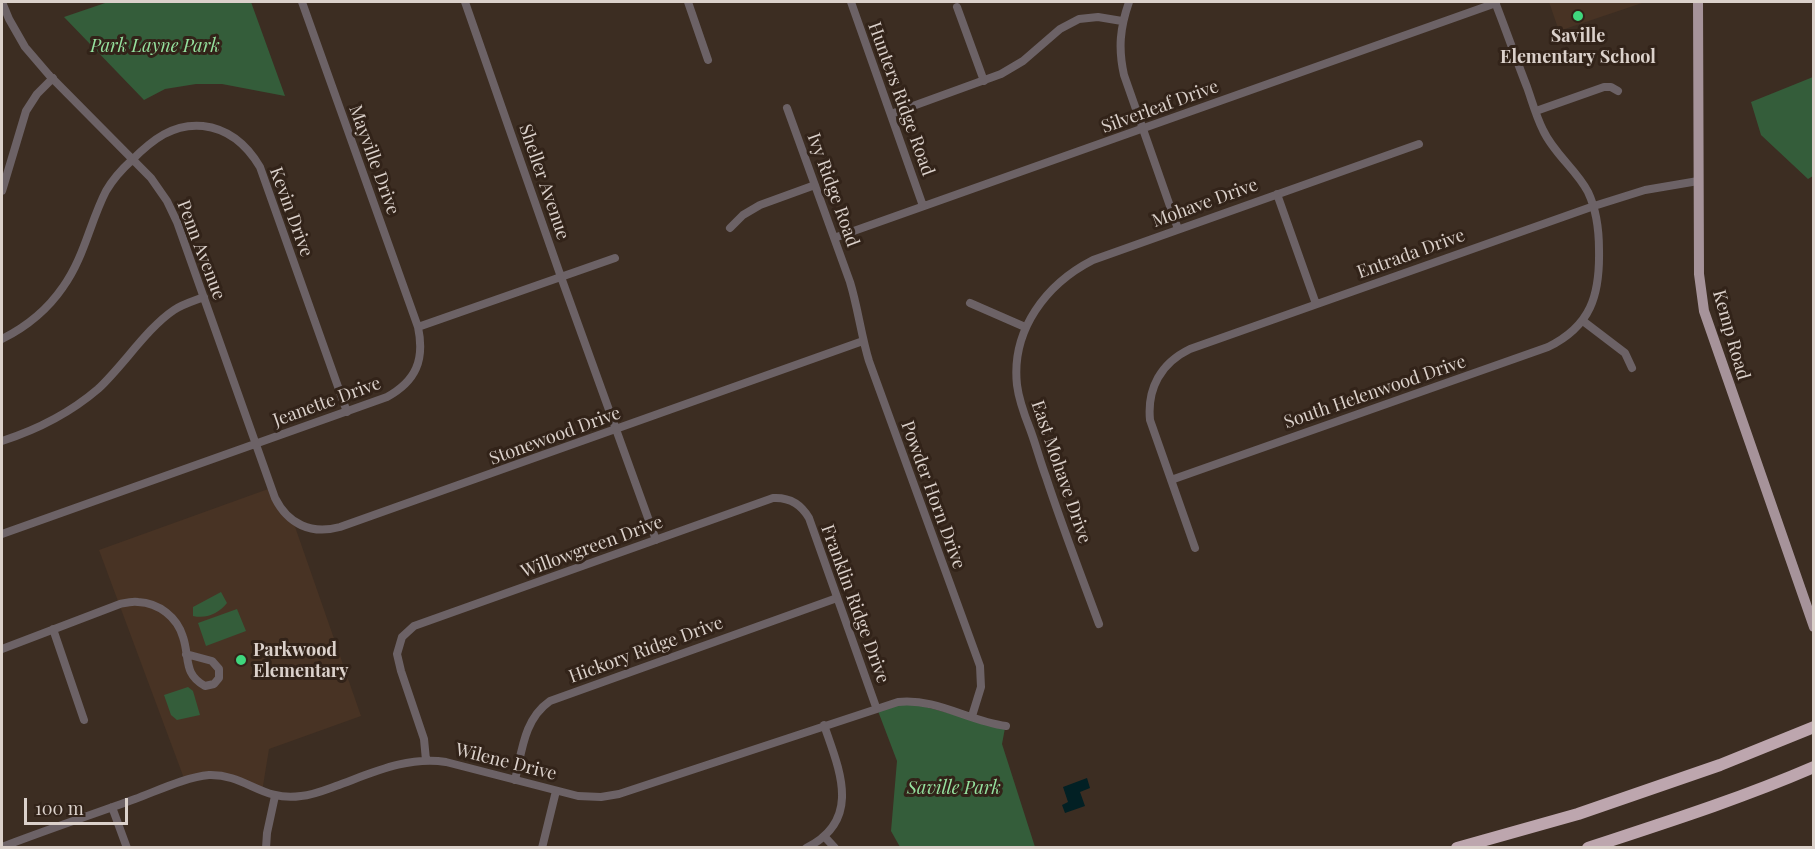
<!DOCTYPE html>
<style>
body{margin:0}
#map{position:relative;width:1815px;height:849px;overflow:hidden;background:#3c2d22;font-family:"Playfair Display",serif}
canvas{display:block}
.frame{position:absolute;inset:0;border:3px solid #dbd1cb;pointer-events:none}
.scale{position:absolute;left:24px;top:798px;width:104px;height:27px;box-sizing:border-box;border:3px solid #dbd1cb;border-top:0;padding-left:8px;font-size:18px;line-height:21px;white-space:nowrap;color:#dbd1cb;-webkit-text-stroke:4px #322319;paint-order:stroke}
</style>
<div id="map">
<canvas width="1815" height="849"></canvas>
<div class="frame"></div>
<div class="scale">100 m</div>
</div>
<script>
const g = document.querySelector('canvas').getContext('2d');
g.lineJoin = 'round';
function fill(path, color) { g.fillStyle = color; g.fill(path, 'evenodd'); }
function stroke(path, color, width, dash) { g.strokeStyle = color; g.lineWidth = width; g.lineCap = dash ? 'butt' : 'round'; g.setLineDash(dash || []); g.stroke(path); }
function write(font, color, halo, rows, align = 'center') {
  g.font = font + ' "Playfair Display",serif'; g.lineWidth = 6; g.setLineDash([]); g.textBaseline = 'middle'; g.strokeStyle = halo; g.fillStyle = color; for (const [text, x, y, turn = 0] of rows) {
    g.save(); g.translate(x, y); g.rotate((+turn || 0) * Math.PI / 180); g.textAlign = isNaN(turn) ? turn : align; if (halo) g.strokeText(text, 0, 0); g.fillText(text, 0, 0); g.restore();
  }
}
const built = new Path2D(`
 M 1549,2 L 1645,2 L 1559,31 Z
 M 271,488 L 293,521 L 361,716 L 269,749 L 262,792 L 223,776 L 185,781 L 99,550 Z`);
const green = new Path2D(`
 M 108,2 L 251,2 L 285,96 L 222,84 L 196,84 L 165,89 L 144,100 L 64,17 Z
 M 1813,77 L 1813,176 L 1808,179 L 1761,135 L 1751,102 Z
 M 221,592 L 227,603 C 218,614 206,619 193,616 L 193,607 Z
 M 237,609 L 246,631 L 206,646 L 198,623 Z
 M 188,687 L 193,691 L 200,715 L 177,720 L 171,715 L 164,695 Z
 M 899,705 L 918,705 L 1005,728 L 1002,744 L 1035,847 L 900,847 L 891,831 L 897,761 L 878,711 Z`);
const water = new Path2D(`
 M 1087,778 L 1090,788 L 1080,792 L 1085,806 L 1065,813 L 1062,805 L 1068,802 L 1063,787 Z`);
const minor = new Path2D(`
 M 2,2 L 9,19 L 25,47 L 49,75 L 151,178 L 167,201 L 177,222 L 275,498 C 288,524 311,535 340,527 L 863,341
 M 465,2 L 561,277 L 656,540
 M 688,2 L 708,60
 M 851,2 L 923,206
 M 1129,2 C 1120,28 1118,48 1124,75 L 1178,229
 M 957,7 L 984,81
 M 787,108 L 850,282 C 858,308 861,335 869,361 L 980,666 L 981,687 L 972,716
 M 1536,111 L 1604,87 L 1611,87 L 1618,91
 M 891,114 L 1001,74 L 1023,61 L 1060,29 L 1079,19 L 1098,17 L 1122,21
 M 2,191 L 26,111 L 37,94 L 53,78
 M 1277,194 L 1316,304
 M 730,228 L 743,215 L 760,205 L 815,185
 M 834,238 L 1496,3
 M 970,303 L 1025,327
 M 1583,321 L 1625,353 L 1632,368
 M 418,327 L 615,258
 M 2,339 C 26,327 48,309 63,287 C 84,258 90,222 106,191 C 113,179 122,169 132,160 C 152,140 173,123 203,126 C 229,129 247,145 260,167 L 347,412
 M 2,441 C 36,430 70,413 98,389 C 123,366 147,328 174,310 C 183,304 194,301 204,297
 M 1171,480 L 1548,347 C 1591,326 1600,295 1599,250 C 1599,230 1597,211 1588,192 C 1576,169 1554,154 1543,130 C 1536,116 1532,101 1527,87 C 1516,59 1506,30 1495,2
 M 2,534 L 387,397 C 416,381 425,360 418,327 L 302,2
 M 1195,548 L 1150,420 C 1147,388 1161,363 1190,349 L 1594,206 L 1645,190 L 1698,181
 M 1099,624 C 1081,575 1062,526 1046,477 C 1040,461 1036,445 1030,429 C 1024,414 1019,401 1017,385 C 1011,330 1046,284 1093,260 L 1419,144
 M 53,629 L 84,720
 M 2,649 L 120,604 C 125,603 132,601 138,602 C 159,603 177,617 183,637 C 190,658 183,674 205,686 L 214,684 L 219,678 L 219,669 L 212,661 L 186,654
 M 426,760 L 424,739 L 401,671 L 397,654 L 402,637 L 414,626 L 773,498 C 789,497 801,504 809,518 L 876,707
 M 515,780 C 522,751 524,719 550,701 L 837,598
 M 112,807 L 127,848
 M 824,836 L 835,848
 M 2,847 C 46,830 91,815 135,799 C 157,791 186,777 209,775 C 246,774 262,802 301,796 C 313,795 325,790 336,786 C 372,773 407,756 446,762 L 578,796 L 601,797 L 619,794 L 898,702 C 937,698 968,721 1006,726
 M 266,848 L 267,833 L 275,796
 M 542,848 L 556,791
 M 806,848 C 863,820 839,769 824,725`);
const major = new Path2D(`
 M 1698,2 L 1699,274 L 1704,311 L 1814,627`);
const highway = new Path2D(`
 M 1457,848 L 1578,814 L 1720,765 L 1814,727
 M 1588,848 C 1664,823 1740,799 1814,767`);
const markers = [
 [1578,16,6,"#3fd77d"],
 [241,660,6,"#3fd77d"]
];
const poiNames = [
 ["Saville",1578,36],
 ["Elementary School",1578,57],
 ["Parkwood",253,650,"left"],
 ["Elementary",253,671,"left"]
];
const parkNames = [
 ["Park Layne Park",155,46],
 ["Saville Park",954,788]
];
const streetNames = [
 ["Hunters Ridge Road",901,99,70],
 ["Silverleaf Drive",1160,107,-20],
 ["Mayville Drive",374,160,70],
 ["Sheller Avenue",544,182,71],
 ["Ivy Ridge Road",833,190,70],
 ["Mohave Drive",1205,203,-20],
 ["Kevin Drive",291,212,70],
 ["Penn Avenue",201,250,69],
 ["Entrada Drive",1411,254,-20],
 ["Kemp Road",1731,335,74],
 ["South Helenwood Drive",1375,392,-19],
 ["Jeanette Drive",327,402,-20],
 ["Stonewood Drive",555,436,-20],
 ["East Mohave Drive",1061,472,71],
 ["Powder Horn Drive",933,495,70],
 ["Willowgreen Drive",592,547,-20],
 ["Franklin Ridge Drive",855,604,70],
 ["Hickory Ridge Drive",646,650,-20],
 ["Wilene Drive",506,762,14]
];
fill(built, '#483324');
fill(green, '#345d3a');
fill(water, '#022024');
stroke(minor, '#6c6266', 8);
stroke(major, '#a6939a', 10);
stroke(highway, '#bda6ae', 12);
for (const [x, y, r, color] of markers) { const dot = new Path2D(); dot.arc(x, y, r, 0, 2 * Math.PI); g.fillStyle = color; g.fill(dot); stroke(dot, '#322319', 2); }
write('bold 18px', '#dbd1cb', '#322319', poiNames);
write('italic 18px', '#95e19e', '#322319', parkNames);
write('18px', '#dbd1cb', '#322319', streetNames);
</script>
